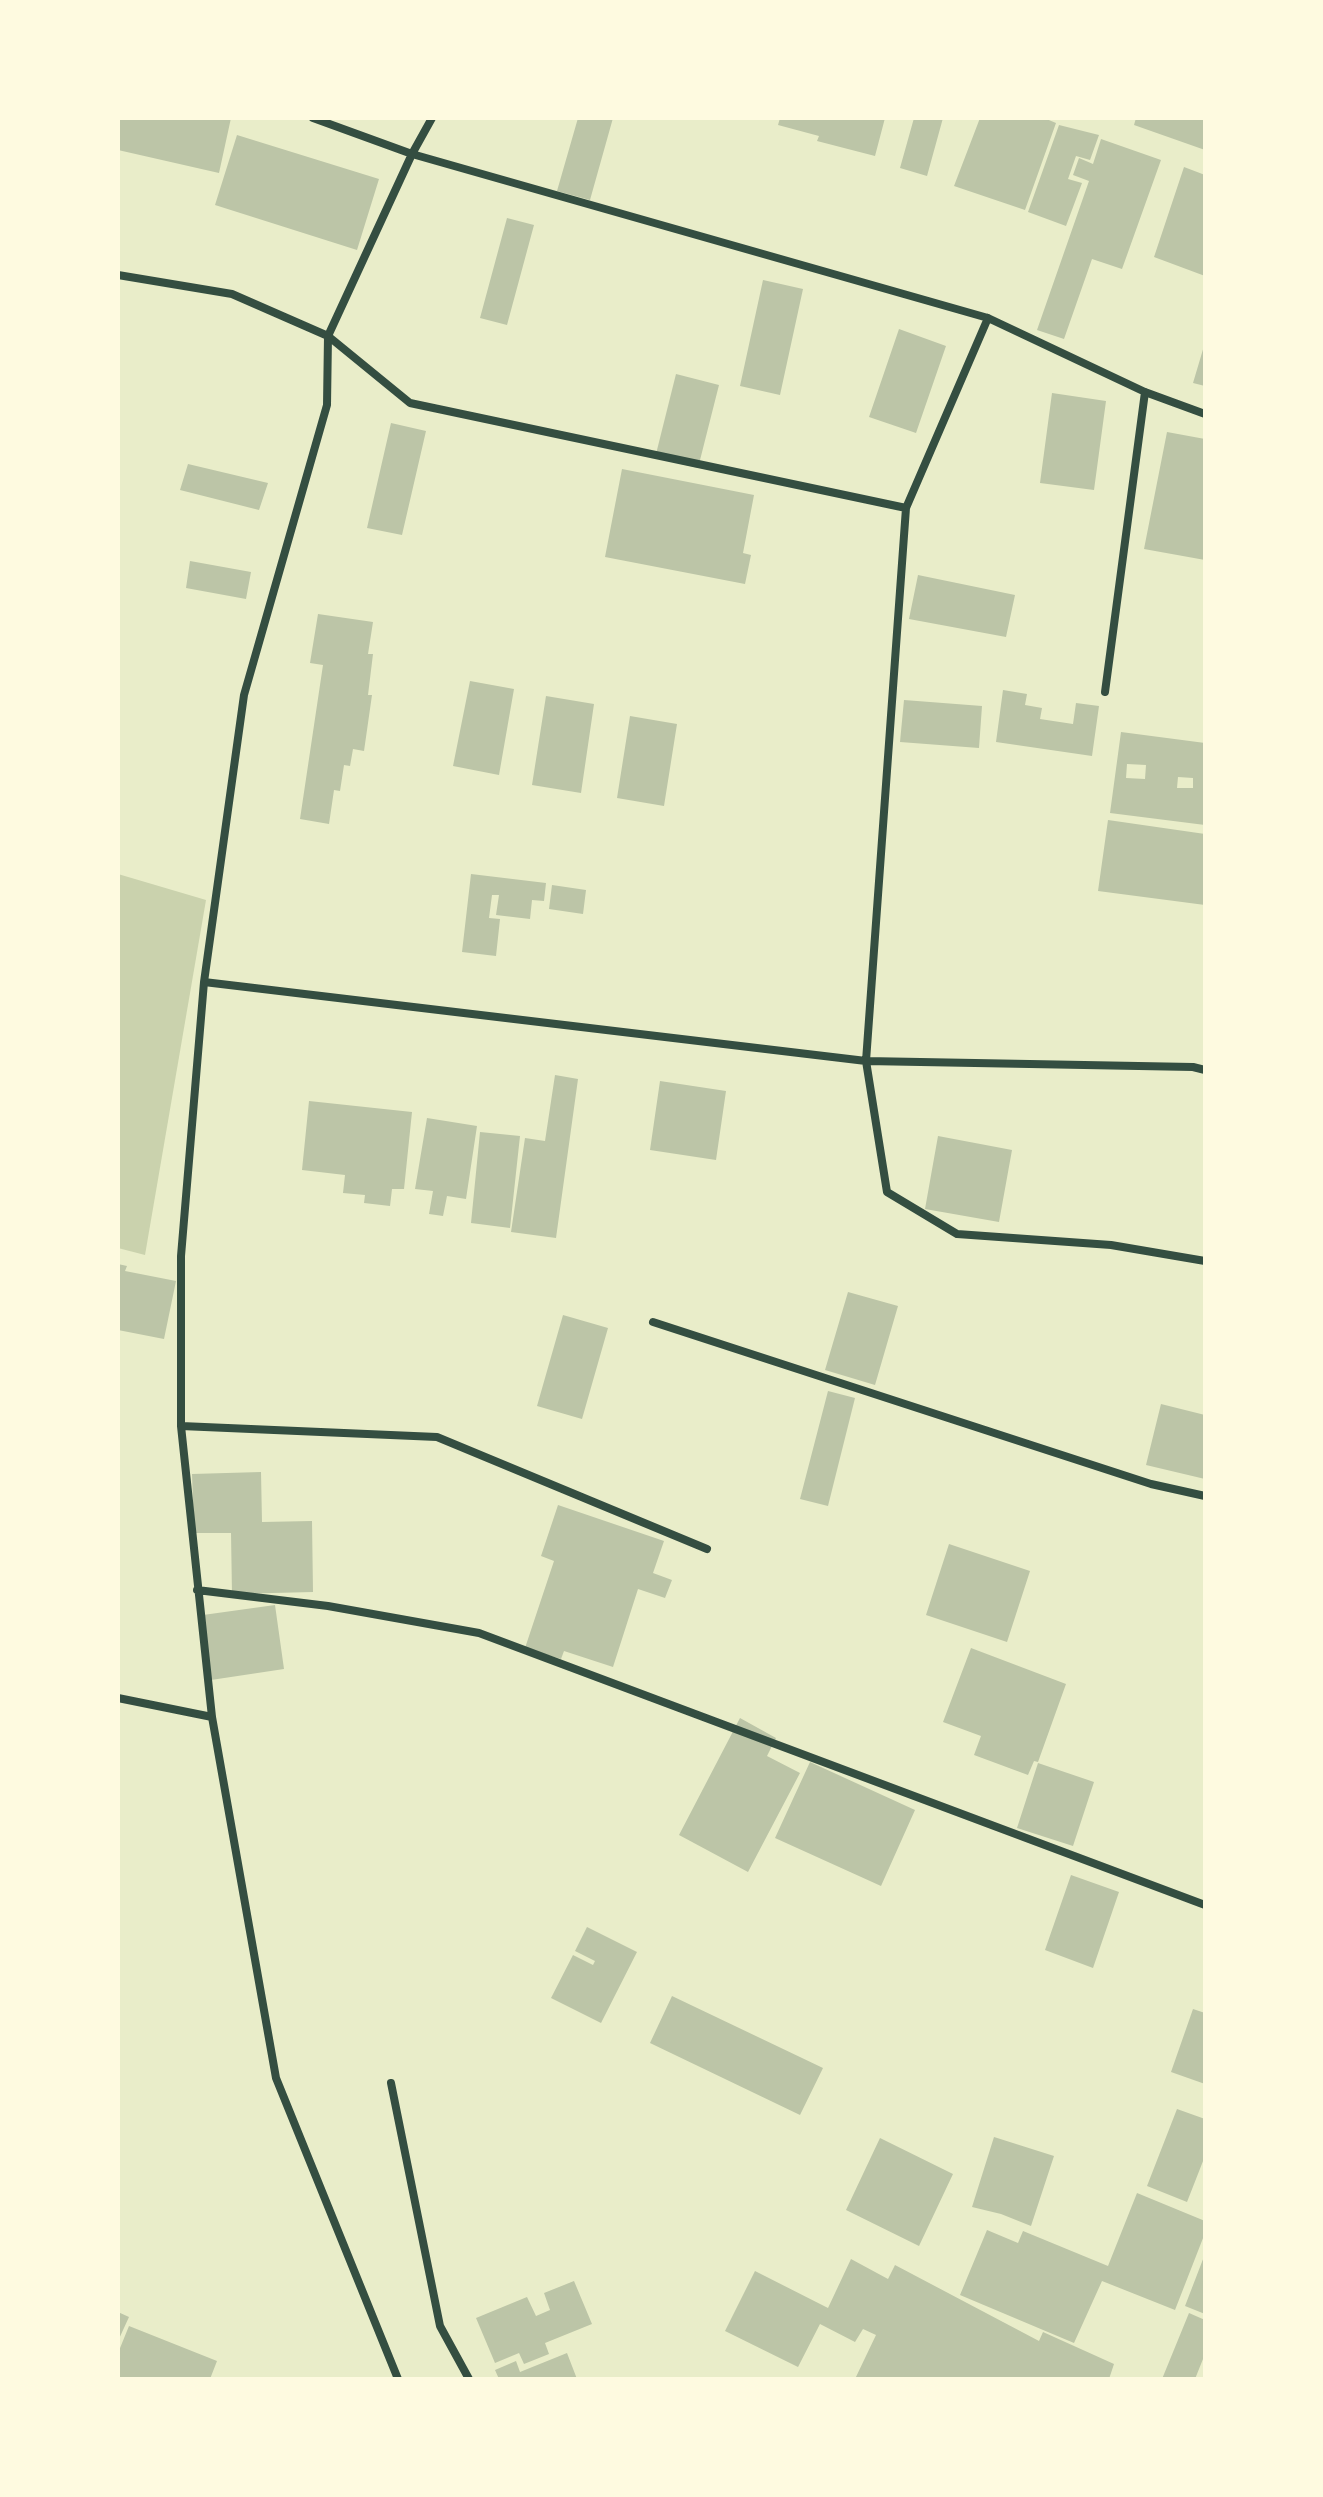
<!DOCTYPE html>
<style>
body{margin:0}
#map{position:relative;width:1323px;height:2497px;overflow:hidden;background:#e9edc9;font-family:"Libre Baskerville",serif}
canvas{display:block}
.frame{position:absolute;inset:0;border:120px solid #fefae0;pointer-events:none}
</style>
<div id="map">
<canvas width="1323" height="2497"></canvas>
<div class="frame"></div>
</div>
<script>
const g = document.querySelector('canvas').getContext('2d');
g.lineJoin = 'round';
function fill(path, color) { g.fillStyle = color; g.fill(path, 'evenodd'); }
function stroke(path, color, width, dash) { g.strokeStyle = color; g.lineWidth = width; g.lineCap = dash ? 'butt' : 'round'; g.setLineDash(dash || []); g.stroke(path); }
const green = new Path2D(`
 M 118,874 L 206,900 L 145,1255 L 118,1248 Z`);
const building = new Path2D(`
 M 119,118 L 231,118 L 219,173 L 118,150 Z
 M 578,118 L 613,118 L 590,200 L 557,191 Z
 M 780,118 L 885,118 L 875,156 L 817,141 L 819,136 L 778,125 Z
 M 914,118 L 943,118 L 927,176 L 900,168 Z
 M 980,118 L 1044,118 L 1056,123 L 1025,210 L 954,186 Z
 M 1136,118 L 1205,118 L 1205,150 L 1134,125 Z
 M 1059,125 L 1099,135 L 1090,160 L 1076,156 L 1068,179 L 1082,183 L 1066,226 L 1028,212 Z
 M 237,135 L 379,179 L 357,250 L 215,205 Z
 M 1101,139 L 1161,160 L 1122,269 L 1092,259 L 1064,339 L 1037,330 L 1089,181 L 1073,175 L 1079,158 L 1093,164 Z
 M 1184,167 L 1205,175 L 1205,276 L 1154,257 Z
 M 507,218 L 534,225 L 507,325 L 480,318 Z
 M 763,280 L 803,289 L 780,395 L 740,386 Z
 M 899,329 L 946,346 L 916,433 L 869,417 Z
 M 1204,346 L 1205,346 L 1205,386 L 1193,383 Z
 M 676,374 L 719,385 L 698,468 L 655,458 Z
 M 1052,393 L 1106,401 L 1094,490 L 1040,483 Z
 M 391,423 L 426,431 L 402,535 L 367,528 Z
 M 1167,432 L 1205,439 L 1205,560 L 1144,549 Z
 M 188,464 L 268,483 L 259,510 L 180,490 Z
 M 622,469 L 754,495 L 743,553 L 751,555 L 745,584 L 605,557 Z
 M 190,561 L 251,572 L 246,599 L 186,588 Z
 M 918,575 L 1015,595 L 1006,637 L 909,619 Z
 M 318,614 L 373,622 L 368,654 L 373,654 L 368,695 L 372,695 L 364,751 L 353,749 L 350,766 L 344,765 L 340,791 L 334,790 L 329,824 L 300,819 L 323,665 L 310,663 Z
 M 470,681 L 514,689 L 499,775 L 453,766 Z
 M 1003,690 L 1027,694 L 1025,705 L 1042,708 L 1040,719 L 1073,724 L 1076,703 L 1099,706 L 1092,756 L 996,742 Z
 M 546,696 L 594,704 L 581,793 L 532,785 Z
 M 904,700 L 982,706 L 979,748 L 900,742 Z
 M 630,716 L 677,724 L 664,806 L 617,798 Z
 M 1121,732 L 1205,743 L 1205,825 L 1110,813 ZM 1127,764 L 1146,765 L 1145,779 L 1126,778 ZM 1178,777 L 1193,778 L 1193,788 L 1177,788 Z
 M 1108,820 L 1205,834 L 1205,905 L 1098,891 Z
 M 471,874 L 546,883 L 544,901 L 532,900 L 530,919 L 496,915 L 499,895 L 492,895 L 489,918 L 500,919 L 496,956 L 462,952 Z
 M 552,885 L 586,890 L 583,914 L 549,909 Z
 M 555,1075 L 578,1079 L 556,1238 L 511,1232 L 525,1138 L 545,1141 Z
 M 660,1081 L 726,1091 L 716,1160 L 650,1150 Z
 M 309,1101 L 412,1112 L 404,1189 L 392,1189 L 390,1206 L 364,1203 L 365,1195 L 343,1193 L 345,1175 L 302,1170 Z
 M 427,1118 L 477,1126 L 466,1199 L 447,1196 L 443,1216 L 429,1214 L 433,1191 L 415,1189 Z
 M 480,1132 L 520,1136 L 510,1228 L 471,1223 Z
 M 938,1136 L 1012,1150 L 999,1222 L 925,1209 Z
 M 118,1264 L 127,1266 L 125,1271 L 176,1281 L 164,1339 L 118,1330 Z
 M 848,1292 L 898,1306 L 875,1385 L 825,1370 Z
 M 563,1315 L 608,1328 L 582,1419 L 537,1406 Z
 M 828,1391 L 855,1398 L 828,1506 L 800,1499 Z
 M 1161,1404 L 1205,1415 L 1205,1479 L 1146,1465 Z
 M 261,1472 L 262,1522 L 312,1521 L 313,1592 L 232,1594 L 231,1533 L 194,1533 L 192,1474 Z
 M 558,1505 L 664,1541 L 653,1573 L 672,1580 L 665,1598 L 638,1589 L 613,1667 L 564,1651 L 561,1659 L 525,1648 L 554,1561 L 541,1556 Z
 M 949,1544 L 1030,1571 L 1007,1642 L 926,1615 Z
 M 275,1605 L 284,1669 L 211,1680 L 203,1615 Z
 M 971,1648 L 1066,1684 L 1038,1762 L 1034,1761 L 1028,1775 L 974,1755 L 981,1736 L 943,1722 Z
 M 740,1718 L 776,1738 L 767,1756 L 800,1773 L 748,1872 L 679,1835 Z
 M 810,1762 L 915,1810 L 881,1886 L 775,1838 Z
 M 1038,1763 L 1094,1782 L 1073,1846 L 1017,1828 Z
 M 1071,1875 L 1119,1892 L 1093,1968 L 1045,1950 Z
 M 587,1927 L 637,1952 L 601,2023 L 551,1998 L 573,1955 L 593,1965 L 595,1961 L 575,1951 Z
 M 672,1996 L 823,2068 L 800,2115 L 650,2043 Z
 M 1193,2009 L 1205,2013 L 1205,2084 L 1171,2072 Z
 M 1177,2109 L 1205,2119 L 1205,2156 L 1187,2202 L 1147,2186 Z
 M 994,2137 L 1054,2156 L 1031,2226 L 1001,2214 L 972,2207 Z
 M 880,2138 L 953,2174 L 919,2246 L 846,2210 Z
 M 1137,2193 L 1205,2221 L 1205,2233 L 1175,2310 L 1102,2281 L 1074,2343 L 960,2295 L 987,2230 L 1018,2243 L 1023,2231 L 1108,2266 Z
 M 1205,2254 L 1205,2314 L 1185,2306 Z
 M 851,2259 L 888,2279 L 895,2265 L 1039,2341 L 1043,2332 L 1114,2364 L 1109,2379 L 855,2379 L 876,2335 L 863,2329 L 855,2342 L 820,2324 L 798,2367 L 725,2331 L 755,2271 L 828,2308 Z
 M 574,2281 L 592,2324 L 545,2343 L 549,2354 L 524,2364 L 519,2353 L 495,2363 L 476,2318 L 527,2297 L 536,2316 L 550,2310 L 544,2293 Z
 M 118,2312 L 129,2317 L 118,2341 Z
 M 1189,2313 L 1205,2320 L 1205,2354 L 1195,2379 L 1162,2379 Z
 M 129,2326 L 217,2361 L 210,2379 L 118,2379 L 118,2353 Z
 M 567,2353 L 577,2379 L 499,2379 L 495,2370 L 516,2361 L 520,2372 Z`);
const minor = new Path2D(`
 M 313,118 L 412,154 L 988,318 L 1145,392 L 1205,414
 M 118,275 L 232,294 L 328,336 L 412,154 L 432,118
 M 988,318 L 906,508 L 866,1061 L 887,1192 L 957,1234 L 1111,1245 L 1205,1261
 M 328,336 L 327,405 L 244,695 L 204,982 L 181,1256 L 181,1426 L 212,1717 L 276,2078 L 398,2379
 M 328,336 L 410,403 L 906,508
 M 1105,692 L 1145,392
 M 204,982 L 866,1061 L 1193,1067 L 1205,1070
 M 653,1322 L 1151,1484 L 1205,1496
 M 181,1426 L 437,1437 L 707,1549
 M 197,1590 L 328,1606 L 479,1633 L 1205,1905
 M 118,1698 L 212,1717
 M 391,2083 L 440,2326 L 469,2379`);
fill(green, '#cad2ad');
fill(building, '#bcc5a7');
stroke(minor, '#344e41', 8);
</script>
